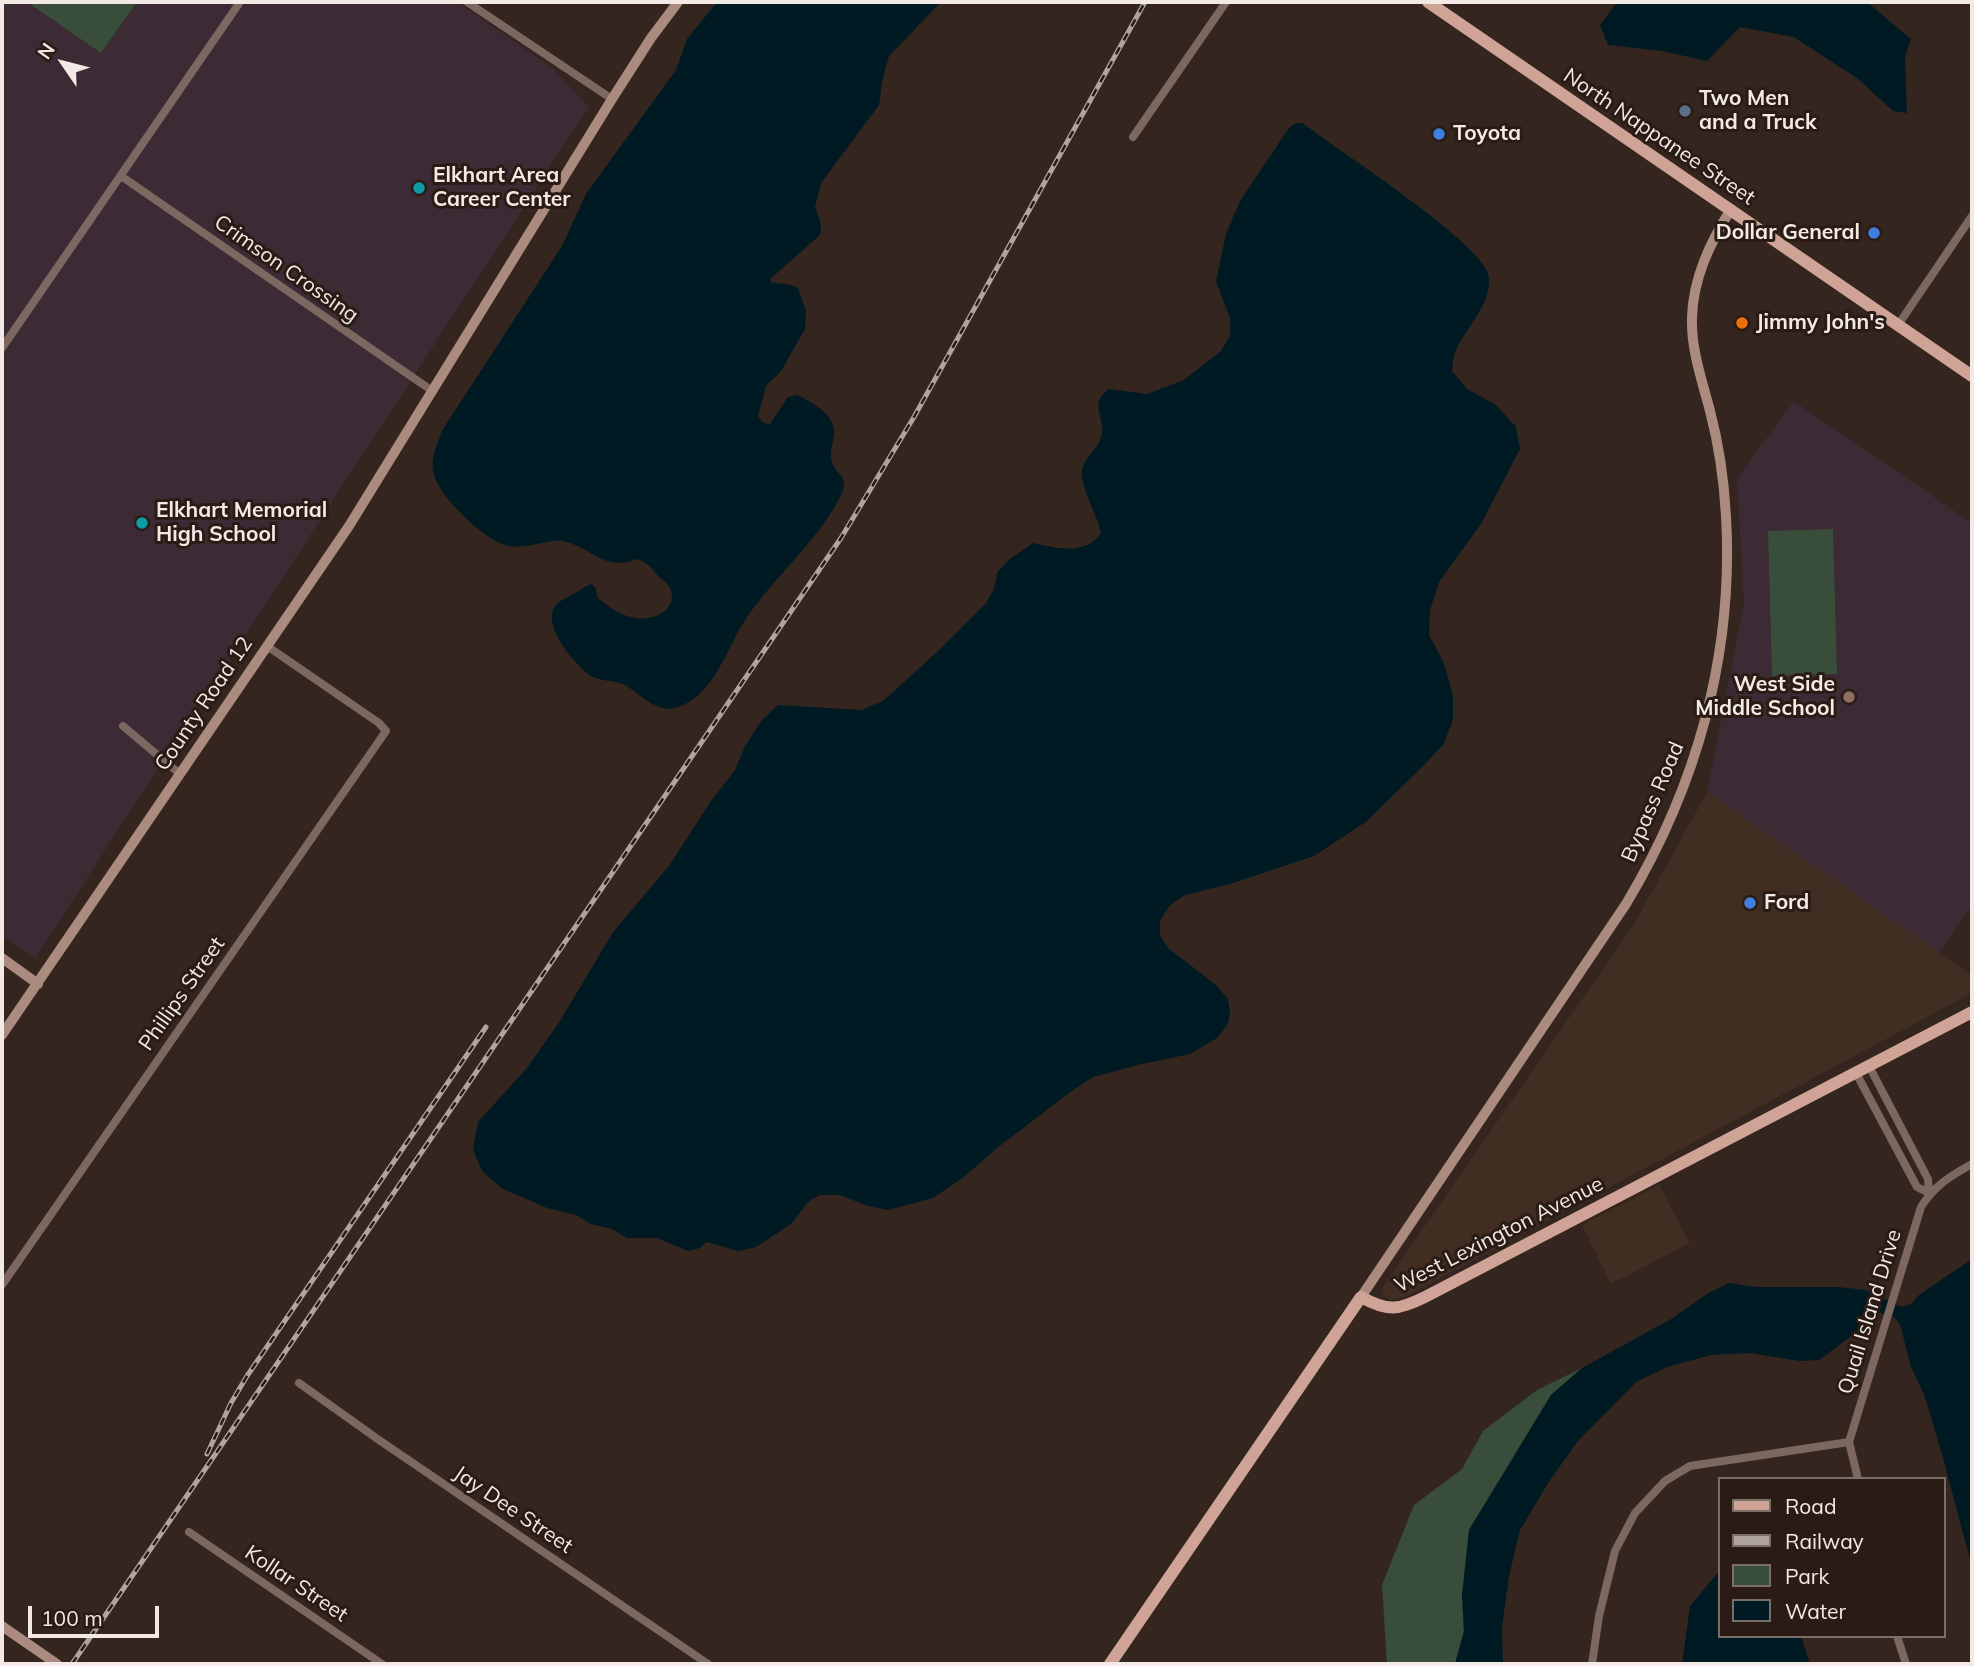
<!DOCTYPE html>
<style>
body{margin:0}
#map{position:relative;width:1974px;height:1666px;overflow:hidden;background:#34251e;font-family:Mulish,sans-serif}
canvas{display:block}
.frame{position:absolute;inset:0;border:4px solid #f3e9e5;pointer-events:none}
.legend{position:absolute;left:1718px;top:1477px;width:228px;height:161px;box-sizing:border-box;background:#2a1c15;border:2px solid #7a6e68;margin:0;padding:9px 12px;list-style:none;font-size:21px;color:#f3e9e5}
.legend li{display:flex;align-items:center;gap:14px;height:35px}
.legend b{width:35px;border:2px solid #7a6e68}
.north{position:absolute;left:28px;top:28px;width:70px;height:70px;-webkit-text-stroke:5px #2a1c15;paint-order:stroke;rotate:305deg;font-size:19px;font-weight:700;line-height:28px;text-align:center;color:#f3e9e5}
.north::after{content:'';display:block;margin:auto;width:24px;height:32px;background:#f3e9e5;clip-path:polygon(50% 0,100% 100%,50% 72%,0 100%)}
.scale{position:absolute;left:28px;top:1606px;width:131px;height:32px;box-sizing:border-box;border:4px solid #f3e9e5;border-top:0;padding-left:9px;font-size:21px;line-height:24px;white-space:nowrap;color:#f3e9e5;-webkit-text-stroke:5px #2a1c15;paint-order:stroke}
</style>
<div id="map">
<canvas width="1974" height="1666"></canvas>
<div class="frame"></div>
<ul class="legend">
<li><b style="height:9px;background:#cfa497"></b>Road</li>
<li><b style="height:9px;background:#afa49e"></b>Railway</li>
<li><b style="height:19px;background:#384e3b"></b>Park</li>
<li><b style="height:19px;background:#001a23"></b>Water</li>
</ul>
<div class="north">N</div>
<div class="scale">100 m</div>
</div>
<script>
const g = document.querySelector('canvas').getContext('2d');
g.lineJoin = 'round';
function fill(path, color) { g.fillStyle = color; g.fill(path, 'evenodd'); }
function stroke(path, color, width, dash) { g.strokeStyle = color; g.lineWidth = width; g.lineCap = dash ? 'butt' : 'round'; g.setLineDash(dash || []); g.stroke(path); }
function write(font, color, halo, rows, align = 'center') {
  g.font = font + ' Mulish,sans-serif'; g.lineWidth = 6; g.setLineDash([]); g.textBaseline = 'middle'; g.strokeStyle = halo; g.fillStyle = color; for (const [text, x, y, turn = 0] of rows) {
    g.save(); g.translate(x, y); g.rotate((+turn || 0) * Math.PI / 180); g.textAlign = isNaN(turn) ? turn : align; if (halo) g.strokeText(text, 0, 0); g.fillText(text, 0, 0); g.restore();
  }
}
const built = new Path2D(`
 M 1707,792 L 1972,975 L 1972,993 L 1405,1297 L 1390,1300 L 1385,1297 L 1382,1292 L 1384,1285 L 1634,924 Z
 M 1659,1185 L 1690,1243 L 1611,1284 L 1582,1225 Z`);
const education = new Path2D(`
 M 2,2 L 457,2 L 552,67 L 589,107 L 35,958 L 2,936 Z
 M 1794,401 L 1972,523 L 1972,905 L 1939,952 L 1707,792 L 1744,603 L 1737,478 Z`);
const green = new Path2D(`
 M 27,2 L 137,2 L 101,53 Z
 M 1833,529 L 1837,674 L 1772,676 L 1768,531 Z
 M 1582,1368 L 1551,1395 L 1469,1530 L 1462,1596 L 1464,1631 L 1455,1664 L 1387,1664 L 1382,1585 L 1414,1505 L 1462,1469 L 1483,1431 L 1537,1390 Z`);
const water = new Path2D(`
 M 717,2 L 941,2 L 889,56 L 882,81 L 879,105 L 821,183 L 815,207 L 821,225 L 820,235 L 770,279 L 771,282 C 782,286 785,281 798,288 L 806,311 L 805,329 L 781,371 L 766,386 L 758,416 L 763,423 L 770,424 L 788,397 L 797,395 C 811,402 833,413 834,430 C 835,441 828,451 832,462 C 838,479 852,475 839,499 C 814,546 770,580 742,625 C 725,653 713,695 678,707 C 658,714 642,696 627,686 C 617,680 602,682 591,676 C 585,673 577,663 572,658 C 561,645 541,616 559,602 C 563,599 569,597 573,594 C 580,591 584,586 591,584 L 595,587 L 598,598 C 608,606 618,614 631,617 C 650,623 680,611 670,588 C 668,583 662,579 658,576 C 651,567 648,563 637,559 C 604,572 593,548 563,541 C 549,538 525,551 505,545 C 482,538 441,498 434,475 C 429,459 437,444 443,429 L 562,246 L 586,194 L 676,70 L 687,39 Z
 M 1617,2 L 1867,2 L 1911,39 L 1905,56 L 1907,113 L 1893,111 L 1858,79 L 1794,37 L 1740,27 L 1707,61 L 1662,51 L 1608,45 L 1600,25 Z
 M 1296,123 L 1303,123 C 1335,149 1485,244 1489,277 C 1492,305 1463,330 1454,355 C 1453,360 1453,366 1452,371 L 1467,389 L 1496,405 L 1516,427 L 1520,449 L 1481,524 L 1439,582 L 1430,610 L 1429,635 L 1443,661 L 1453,695 L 1453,720 L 1443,745 L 1426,763 L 1367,821 L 1314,856 L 1230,884 L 1185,895 L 1170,905 L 1160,921 L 1160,935 L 1168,948 L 1216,985 L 1228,999 L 1230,1012 L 1228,1024 L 1217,1038 L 1190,1054 L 1142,1064 L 1093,1077 L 1073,1090 L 997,1148 L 964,1177 L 933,1198 L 888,1210 L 868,1206 L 840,1195 L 820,1195 L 809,1201 L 791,1224 L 756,1247 L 738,1251 L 707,1242 L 700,1248 L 688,1251 L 657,1238 L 627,1238 L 612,1229 L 591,1224 L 576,1215 L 547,1208 L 501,1188 L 482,1171 L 473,1150 L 478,1122 L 527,1068 L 560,1021 L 613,932 L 669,866 L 711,801 L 735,770 L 745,746 L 762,720 L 778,705 L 861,710 L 883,701 L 936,653 L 987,602 L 994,588 L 998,571 L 1010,559 L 1033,543 C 1057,548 1085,556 1101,533 C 1097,513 1084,496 1082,476 C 1080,460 1096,452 1101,438 C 1107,417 1087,405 1109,389 L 1147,394 L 1184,380 L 1221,351 L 1230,336 L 1230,318 L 1216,282 L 1226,234 L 1240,201 L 1289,128 Z
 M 1972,1259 L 1972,1567 L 1942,1454 L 1925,1397 L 1911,1367 L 1900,1324 L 1894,1317 L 1873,1311 L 1858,1331 L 1819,1360 L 1800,1361 L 1750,1353 L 1711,1355 L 1667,1367 L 1636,1382 L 1578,1441 L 1548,1483 L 1520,1530 L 1509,1576 L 1502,1627 L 1503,1664 L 1455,1664 L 1464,1631 L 1462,1596 L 1469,1530 L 1551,1395 L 1582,1368 L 1671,1319 L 1707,1294 L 1729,1283 L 1757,1287 L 1839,1287 L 1865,1290 L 1902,1307 L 1911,1304 L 1919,1295 Z
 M 1720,1570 L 1720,1636 L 1801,1636 L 1810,1664 L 1682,1664 L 1690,1606 Z`);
const street = new Path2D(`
 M 467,2 L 612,99
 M 1133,137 L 1226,2
 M 121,176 L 431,390
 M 1898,325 L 1972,216
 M 2,348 L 240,2
 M 123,726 L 180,774
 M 1856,1073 L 1917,1187 L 1929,1193 L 1928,1179 L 1869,1066
 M 2,1285 L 386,731 L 379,723 L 267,646
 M 299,1383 L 379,1440 L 708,1664
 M 1858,1479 L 1849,1442 L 1921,1207 C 1934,1186 1950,1176 1972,1164
 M 189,1532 L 382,1664
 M 1897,1636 L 1906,1664
 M 1592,1664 L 1599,1616 L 1615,1551 L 1635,1513 L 1665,1481 L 1690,1466 L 1849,1442`);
const secondary = new Path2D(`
 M 2,958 L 38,984
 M 2,1035 L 349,526 L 612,99 L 651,38 L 678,2
 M 1361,1297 L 1626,904 C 1697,786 1734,654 1726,516 C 1724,480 1719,445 1710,411 C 1702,380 1691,350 1692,318 C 1693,278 1710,243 1731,209
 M 2,1626 L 57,1664`);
const primary = new Path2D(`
 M 1428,2 L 1972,376
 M 1110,1664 L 1361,1297 C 1388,1312 1399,1310 1425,1297 L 1972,1012`);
const rail = new Path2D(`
 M 207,1454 L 231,1403 L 247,1376 L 486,1027
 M 72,1664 L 841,538 L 914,417 L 1145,2`);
const markers = [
 [1685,111,7,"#5c6f8a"],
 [1439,134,7,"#3f7fe0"],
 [419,188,7,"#0f9aa8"],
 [1874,233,7,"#3f7fe0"],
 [1742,323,7,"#e8710a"],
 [142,523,7,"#0f9aa8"],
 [1849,697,7,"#8d6e63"],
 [1750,903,7,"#3f7fe0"]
];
const poiNames = [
 ["Two Men",1699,99],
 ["and a Truck",1699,123],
 ["Toyota",1453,134],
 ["Elkhart Area",433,176],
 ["Career Center",433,200],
 ["Dollar General",1860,233,"right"],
 ["Jimmy John's",1756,323],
 ["Elkhart Memorial",156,511],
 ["High School",156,535],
 ["West Side",1835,685,"right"],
 ["Middle School",1835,709,"right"],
 ["Ford",1764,903]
];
const streetNames = [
 ["North Nappanee Street",1659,137,34],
 ["Crimson Crossing",286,269,35],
 ["County Road 12",204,704,-56],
 ["Bypass Road",1653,802,-67],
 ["Phillips Street",182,994,-55],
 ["West Lexington Avenue",1499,1235,-27],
 ["Quail Island Drive",1870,1312,-73],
 ["Jay Dee Street",513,1510,34],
 ["Kollar Street",296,1584,34]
];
fill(built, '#412d22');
fill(education, '#3c2a34');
fill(green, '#384e3b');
fill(water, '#001a23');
stroke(street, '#7c6761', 8);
stroke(secondary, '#ab8a7f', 10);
stroke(primary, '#cfa497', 12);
stroke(rail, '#afa49e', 5);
stroke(rail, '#2a1c15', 2.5, [8]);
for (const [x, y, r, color] of markers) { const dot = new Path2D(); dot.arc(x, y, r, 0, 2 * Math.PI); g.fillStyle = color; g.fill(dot); stroke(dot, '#2a1c15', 2.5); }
write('bold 21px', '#f3e9e5', '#2a1c15', poiNames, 'left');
write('21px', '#f3e9e5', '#2a1c15', streetNames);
</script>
